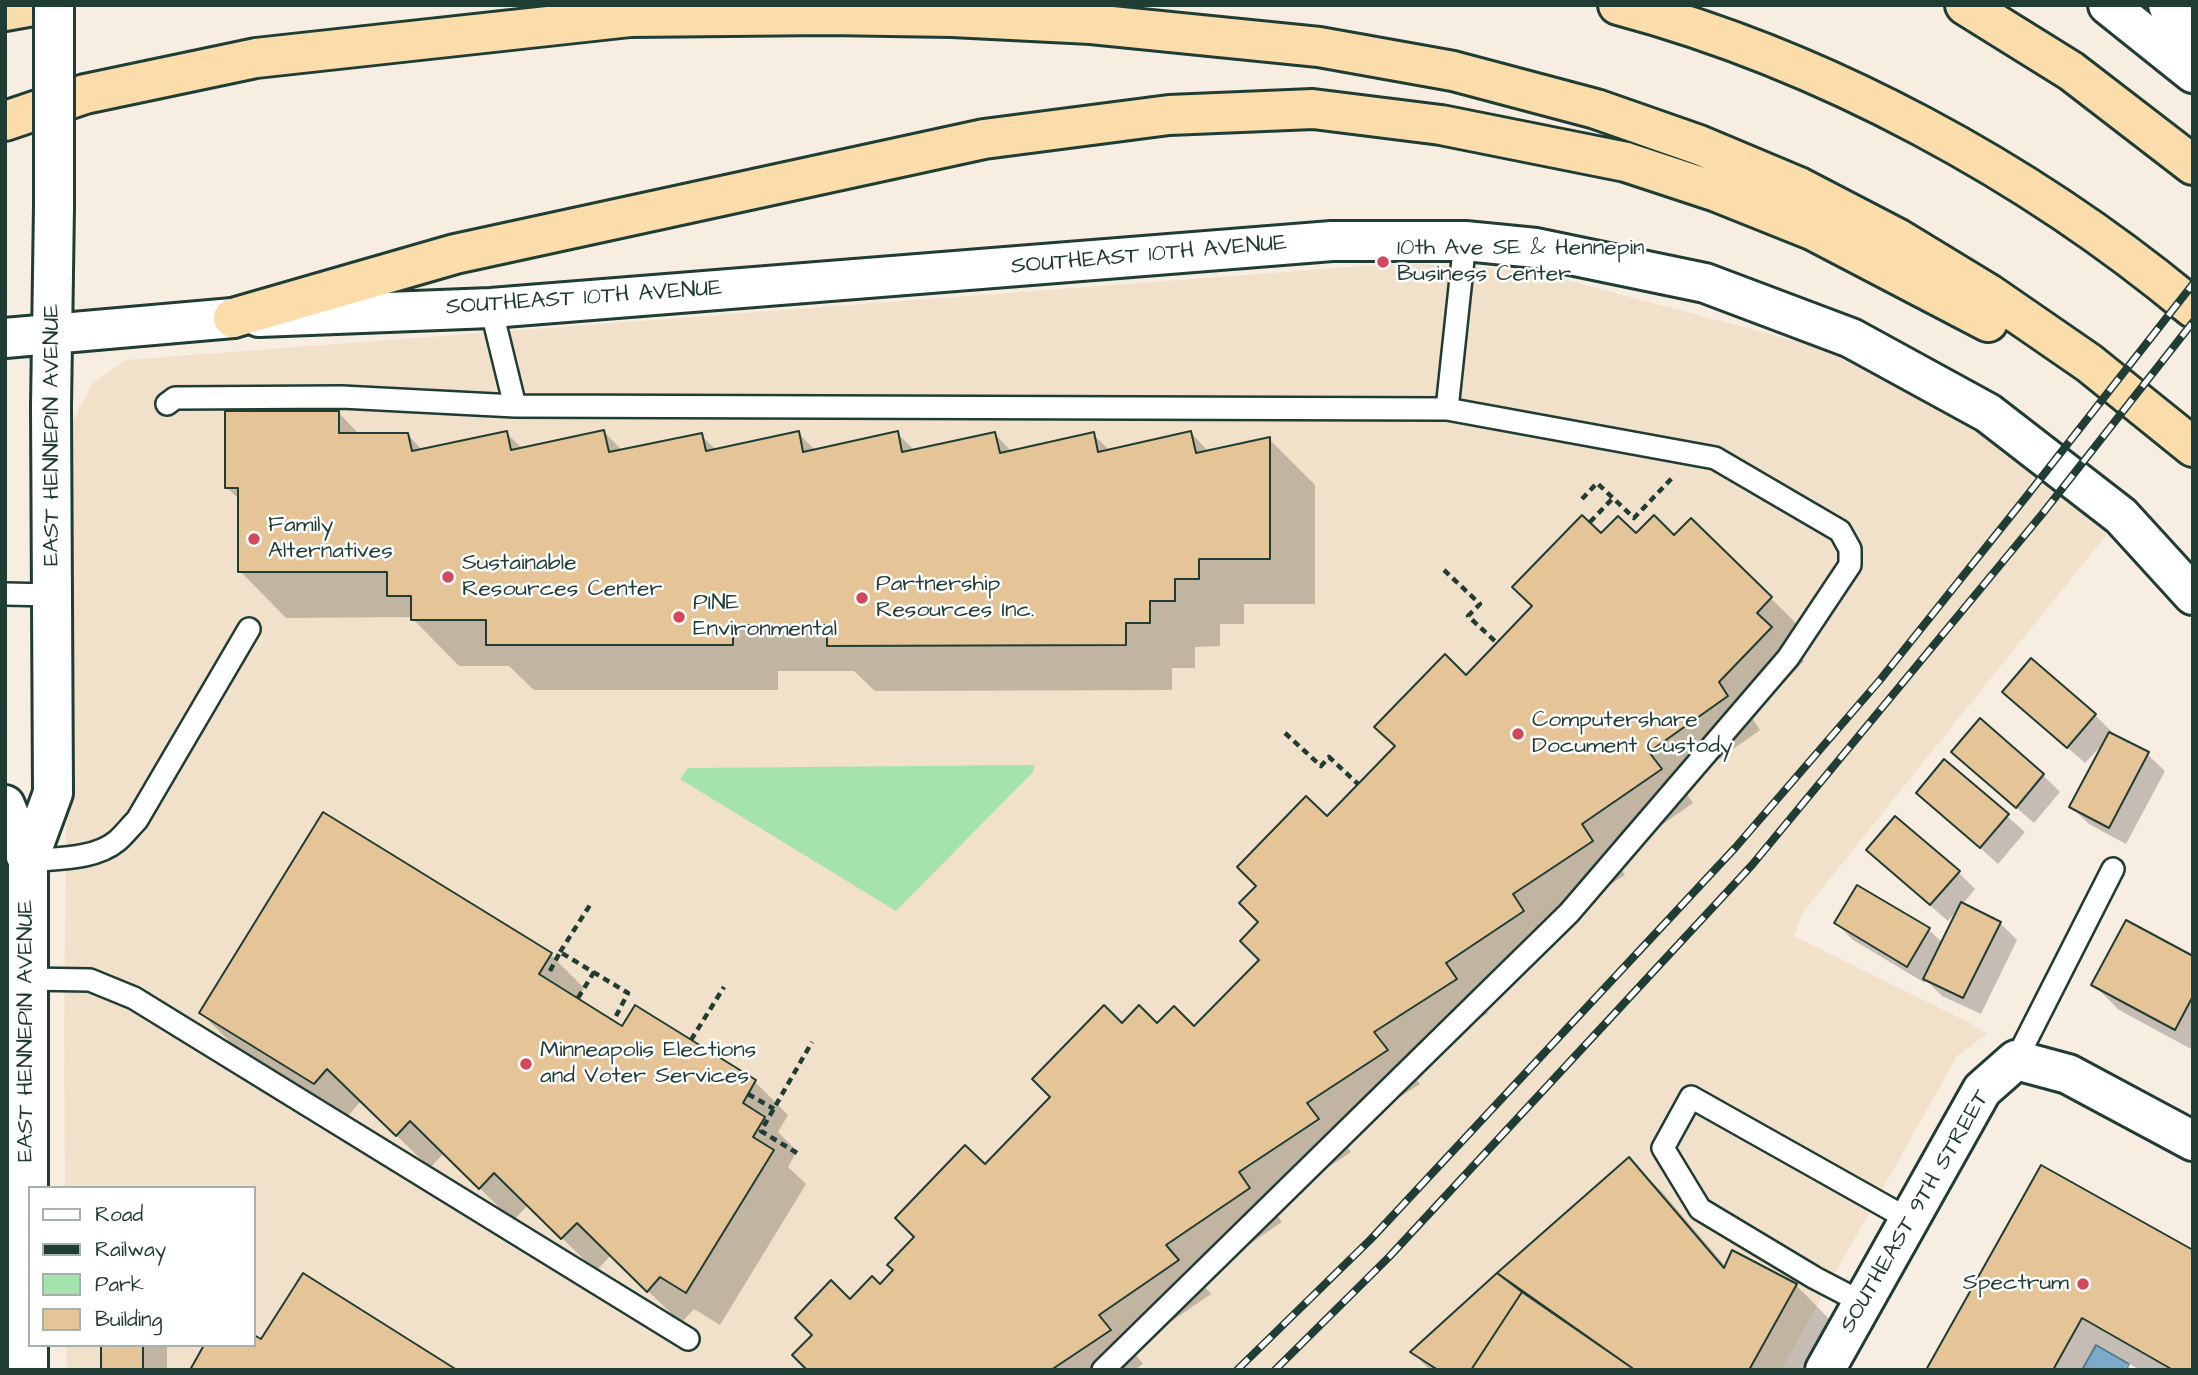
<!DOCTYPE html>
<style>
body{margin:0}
#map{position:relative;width:2198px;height:1375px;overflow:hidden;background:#f7ede0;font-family:"Architects Daughter",sans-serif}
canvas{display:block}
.frame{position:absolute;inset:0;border:7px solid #1f3d34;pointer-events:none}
.legend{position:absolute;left:28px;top:1186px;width:228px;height:161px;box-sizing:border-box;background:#fff;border:2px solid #a5b1ae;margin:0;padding:9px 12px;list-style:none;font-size:21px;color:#1f3d34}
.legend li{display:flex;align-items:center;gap:14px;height:35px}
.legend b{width:35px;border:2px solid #a5b1ae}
</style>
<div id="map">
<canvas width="2198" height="1375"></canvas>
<div class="frame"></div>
<ul class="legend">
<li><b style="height:9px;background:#fff"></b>Road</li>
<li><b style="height:9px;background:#1f3d34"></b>Railway</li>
<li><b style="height:19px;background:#a4e3ab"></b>Park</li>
<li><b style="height:19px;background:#e5c497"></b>Building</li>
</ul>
</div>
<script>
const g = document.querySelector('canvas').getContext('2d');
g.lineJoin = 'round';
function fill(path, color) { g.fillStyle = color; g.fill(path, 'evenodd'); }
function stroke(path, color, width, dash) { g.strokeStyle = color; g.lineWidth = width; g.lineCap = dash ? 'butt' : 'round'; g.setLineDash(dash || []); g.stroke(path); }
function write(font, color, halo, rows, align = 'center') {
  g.font = font + ' "Architects Daughter",sans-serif'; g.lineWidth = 5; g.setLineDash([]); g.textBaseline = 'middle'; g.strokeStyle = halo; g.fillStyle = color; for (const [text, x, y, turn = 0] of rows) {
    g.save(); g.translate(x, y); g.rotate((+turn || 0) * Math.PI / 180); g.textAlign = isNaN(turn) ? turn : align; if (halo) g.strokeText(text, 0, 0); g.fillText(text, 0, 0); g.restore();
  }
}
const built = new Path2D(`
 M 1403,263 L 1532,271 L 1826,349 L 1997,439 L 2110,530 L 1804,911 L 1794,936 L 1970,1023 L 1987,1034 L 1957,1056 L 1781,1370 L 67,1370 L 66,1345 L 254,1345 L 254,1188 L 65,1188 L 64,1025 L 70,426 L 92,384 L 126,360 Z`);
const green = new Path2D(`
 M 1034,765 L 1034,771 L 896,911 L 680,779 L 688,768 Z`);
const water = new Path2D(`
 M 2096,1345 L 2129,1364 L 2126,1370 L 2082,1370 Z`);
const shadow = new Path2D(`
 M 338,412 L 360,435 L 408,435 L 423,451 L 506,433 L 523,449 L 604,432 L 623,451 L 701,435 L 717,451 L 798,433 L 816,451 L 897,433 L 915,451 L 995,434 L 1012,452 L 1093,434 L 1110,451 L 1191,433 L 1209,452 L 1269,439 L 1315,485 L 1315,604 L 1244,604 L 1244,624 L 1220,624 L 1220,646 L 1195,647 L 1195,668 L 1172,668 L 1172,690 L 875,691 L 854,671 L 778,671 L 778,690 L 534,690 L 509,666 L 459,666 L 411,617 L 286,618 L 240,571 L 240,500 L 227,488 Z
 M 1691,520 L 1804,631 L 1789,647 L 1804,661 L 1751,716 L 1760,730 L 1681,786 L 1693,803 L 1614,858 L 1625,875 L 1544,927 L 1556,944 L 1478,997 L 1488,1013 L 1406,1066 L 1420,1084 L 1339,1136 L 1351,1152 L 1270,1206 L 1282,1222 L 1198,1279 L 1211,1294 L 1131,1349 L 1143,1364 L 1134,1370 L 809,1370 L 850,1301 L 880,1286 L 985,1167 L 1122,1025 L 1194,1029 L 1262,960 L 1260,922 L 1327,818 L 1601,535 L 1674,537 Z
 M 2004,692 L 2095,715 L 2112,732 L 2110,734 L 2147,754 L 2165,771 L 2126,844 L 2089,824 L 2071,807 L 2105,742 L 2085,763 Z
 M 1953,752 L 2043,775 L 2060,792 L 2034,823 Z
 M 1944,761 L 2025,832 L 1998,864 L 1918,792 Z
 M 1885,867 L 1958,872 L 1975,889 L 1962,905 L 2000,923 L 2017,940 L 1981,1014 L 1942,996 L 1926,980 L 1925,983 L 1853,940 L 1836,923 L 1929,930 L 1943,943 L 1957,910 L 1948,921 Z
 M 551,955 L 584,988 L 577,1000 L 623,1028 L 755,1082 L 788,1115 L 778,1132 L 797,1151 L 788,1167 L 806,1184 L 720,1325 L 694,1309 L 681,1323 L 611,1255 L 596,1271 L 528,1205 L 513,1221 L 444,1153 L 430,1168 L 361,1101 L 348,1116 L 234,1046 L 201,1013 Z
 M 2193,958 L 2193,1050 L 2119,1010 L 2093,984 Z
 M 1629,1159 L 1662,1192 L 1726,1267 L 1796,1285 L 1829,1319 L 1801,1370 L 1430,1370 L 1412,1352 Z
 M 2193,1252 L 2193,1370 L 2140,1370 L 2128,1363 L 2124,1370 L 1928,1370 Z
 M 103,1345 L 167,1345 L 167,1370 L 103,1370 Z`);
const building = new Path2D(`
 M 225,411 L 339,411 L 339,433 L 408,433 L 412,451 L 507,431 L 511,450 L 604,430 L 609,452 L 702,433 L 706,451 L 799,431 L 803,452 L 898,431 L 902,452 L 995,432 L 1000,453 L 1094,432 L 1098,452 L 1191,431 L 1196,453 L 1270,437 L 1270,559 L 1199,559 L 1199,579 L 1175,579 L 1175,601 L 1150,601 L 1150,623 L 1126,623 L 1126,645 L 827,646 L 827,625 L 733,625 L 733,645 L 486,645 L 486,620 L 411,620 L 411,596 L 387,596 L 387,572 L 238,572 L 238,488 L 225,488 Z
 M 1582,515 L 1601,533 L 1618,516 L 1636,533 L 1654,515 L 1674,535 L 1691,518 L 1772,597 L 1757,613 L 1772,627 L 1719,682 L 1728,696 L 1649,752 L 1662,769 L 1582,824 L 1593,841 L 1513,894 L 1524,911 L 1446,963 L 1457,979 L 1374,1032 L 1388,1050 L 1307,1103 L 1319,1119 L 1239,1172 L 1250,1188 L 1166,1245 L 1179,1260 L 1099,1315 L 1111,1330 L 1051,1370 L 807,1370 L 792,1355 L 812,1335 L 795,1318 L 831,1280 L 850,1299 L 872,1276 L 880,1284 L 893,1270 L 887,1265 L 914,1237 L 895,1218 L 965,1145 L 985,1164 L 1050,1097 L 1032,1079 L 1104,1005 L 1122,1023 L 1139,1005 L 1157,1023 L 1174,1006 L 1194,1026 L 1259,960 L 1240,941 L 1258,922 L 1239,903 L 1256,886 L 1237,867 L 1306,796 L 1327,816 L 1395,746 L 1374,727 L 1445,654 L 1466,675 L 1532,606 L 1512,587 Z
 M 2031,658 L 2096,714 L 2067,748 L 2002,692 Z
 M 1980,718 L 2044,774 L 2016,808 L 1951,752 Z
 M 2109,732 L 2149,752 L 2109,828 L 2069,807 Z
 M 1944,759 L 2009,814 L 1980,848 L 1916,793 Z
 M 323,812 L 552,953 L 539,974 L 622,1026 L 635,1005 L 756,1080 L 743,1103 L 765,1117 L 753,1137 L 774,1150 L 686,1293 L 660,1277 L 647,1292 L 577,1223 L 561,1239 L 494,1173 L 479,1189 L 410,1121 L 396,1136 L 327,1069 L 314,1084 L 199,1013 Z
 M 1895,816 L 1960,871 L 1930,905 L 1866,850 Z
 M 1857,885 L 1930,928 L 1907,967 L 1834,923 Z
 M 1961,902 L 2001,922 L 1963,998 L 1923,979 Z
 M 2126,920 L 2193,956 L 2193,996 L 2175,1030 L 2091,985 Z
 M 1629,1157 L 1724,1268 L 1732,1250 L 1797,1284 L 1749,1370 L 1635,1370 L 1497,1273 Z
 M 2041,1165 L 2193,1250 L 2193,1370 L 2173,1370 L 2082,1318 L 2053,1370 L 1926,1370 Z
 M 303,1273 L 457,1370 L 190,1370 L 204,1345 L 254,1345 L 254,1335 L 261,1339 Z
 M 1497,1273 L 1522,1292 L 1471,1370 L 1438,1370 L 1410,1352 Z
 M 1522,1292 L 1635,1370 L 1471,1370 Z
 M 101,1345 L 143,1345 L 143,1370 L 101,1370 Z`);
const path = new Path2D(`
 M 1582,499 L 1597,483 L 1634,518 L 1672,478
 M 1590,522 L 1613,498
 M 1444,570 L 1480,604 L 1468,616 L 1497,643
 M 1285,733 L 1321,766 L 1329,757 L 1358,784
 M 560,952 L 590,905
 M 550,971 L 560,952 L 628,993 L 616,1016
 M 578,998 L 594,972
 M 691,1040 L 724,987
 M 748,1094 L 774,1109
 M 797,1153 L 761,1131 L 812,1042`);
const service = new Path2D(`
 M 491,308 L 515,406
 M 167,404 L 175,398 L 342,397 L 515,406 L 1447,409 L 1715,458 L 1840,531 L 1850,549 L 1850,565 L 1788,658 L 1569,913 L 1103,1370
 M 1447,409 L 1465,241
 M 5,594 L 53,595
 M 28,861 C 56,858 94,860 117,841 C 124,835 130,827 137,820 L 249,629
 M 28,979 L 90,980 L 134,998 L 688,1339
 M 2016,1060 L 2113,869
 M 1863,1303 L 1815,1278 L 1700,1209 L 1663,1148 L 1691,1097 L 1908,1219`);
const minor = new Path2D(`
 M 1825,1370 L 1982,1090 L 2016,1060 L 2068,1074 L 2193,1141`);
const tertiary = new Path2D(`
 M 2108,5 L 2193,73
 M 2168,5 L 2193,49
 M 259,317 L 491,308 L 1332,241 L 1465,241 L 1536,248 L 1705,283 L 1851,338 L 1988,413 L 2121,516 L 2193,595`);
const secondary = new Path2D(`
 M 5,338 L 233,318
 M 5,805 L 28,861
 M 28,1370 L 28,861 L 53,793 L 51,406 L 54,206`);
const motorway = new Path2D(`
 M 1618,5 C 1824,60 2030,172 2193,308
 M 1965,5 L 2071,71 L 2193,165
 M 5,11 L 39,5
 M 5,121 L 85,94 L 256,58 L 630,17 L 828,15 L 952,17 L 1091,24 L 1319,47 L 1453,71 L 1596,109 L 1699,145 L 1799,187 L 1897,238 L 1989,294 L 2089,363 L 2193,447
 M 233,318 L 455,254 L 984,139 L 1169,115 L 1313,109 L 1441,125 L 1626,162 L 1717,192 L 1812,230 L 1988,322`);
const rail = new Path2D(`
 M 1237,1370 L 1371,1239 L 1735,848 L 1880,680 L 2026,497 L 2193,284
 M 1275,1370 L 1389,1257 L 1752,865 L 2043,513 L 2193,322`);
const secondaryBridge = new Path2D(`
 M 54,206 L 54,5`);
const markers = [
 [1383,262,7,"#d1495b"],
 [254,539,7,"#d1495b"],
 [448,577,7,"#d1495b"],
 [862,598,7,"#d1495b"],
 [679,617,7,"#d1495b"],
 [1518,734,7,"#d1495b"],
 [526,1064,7,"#d1495b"],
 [2083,1284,7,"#d1495b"]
];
const poiNames = [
 ["10th Ave SE & Hennepin",1397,249],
 ["Business Center",1397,275],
 ["Family",268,526],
 ["Alternatives",268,552],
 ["Sustainable",462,564],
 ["Resources Center",462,590],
 ["Partnership",876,585],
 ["Resources Inc.",876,611],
 ["PINE",693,604],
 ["Environmental",693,630],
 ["Computershare",1532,721],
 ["Document Custody",1532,747],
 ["Minneapolis Elections",540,1051],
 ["and Voter Services",540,1077],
 ["Spectrum",2069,1284,"right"]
];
const streetNames = [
 ["SOUTHEAST 10TH AVENUE",1149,256,-5],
 ["SOUTHEAST 10TH AVENUE",584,299,-4],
 ["EAST HENNEPIN AVENUE",53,435,-90],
 ["EAST HENNEPIN AVENUE",27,1031,-90],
 ["SOUTHEAST 9TH STREET",1916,1212,-60]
];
fill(built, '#f2e1ca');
fill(green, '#a4e3ab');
fill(water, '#9ad6fa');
stroke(water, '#6999ab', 2);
fill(shadow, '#0003');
fill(building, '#e5c497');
stroke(building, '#1f3d34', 2);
stroke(service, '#1f3d34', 26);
stroke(minor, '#1f3d34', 44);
stroke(tertiary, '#1f3d34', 44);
stroke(secondary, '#1f3d34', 44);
stroke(motorway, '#1f3d34', 44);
stroke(path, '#1f3d34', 4.5, [7, 5]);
stroke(service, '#fff', 21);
stroke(minor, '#fff', 38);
stroke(tertiary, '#fff', 38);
stroke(secondary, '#fff', 38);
stroke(motorway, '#faddab', 38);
stroke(rail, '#1f3d34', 8);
stroke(rail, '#fff', 5, [16]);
stroke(secondaryBridge, '#1f3d34', 44, []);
stroke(secondaryBridge, '#fff', 38);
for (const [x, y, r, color] of markers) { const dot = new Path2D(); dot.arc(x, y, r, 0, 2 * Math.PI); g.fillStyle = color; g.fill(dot); stroke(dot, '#fff', 2.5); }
write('23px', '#1f3d34', '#fff', poiNames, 'left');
write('23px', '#1f3d34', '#fff', streetNames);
</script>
